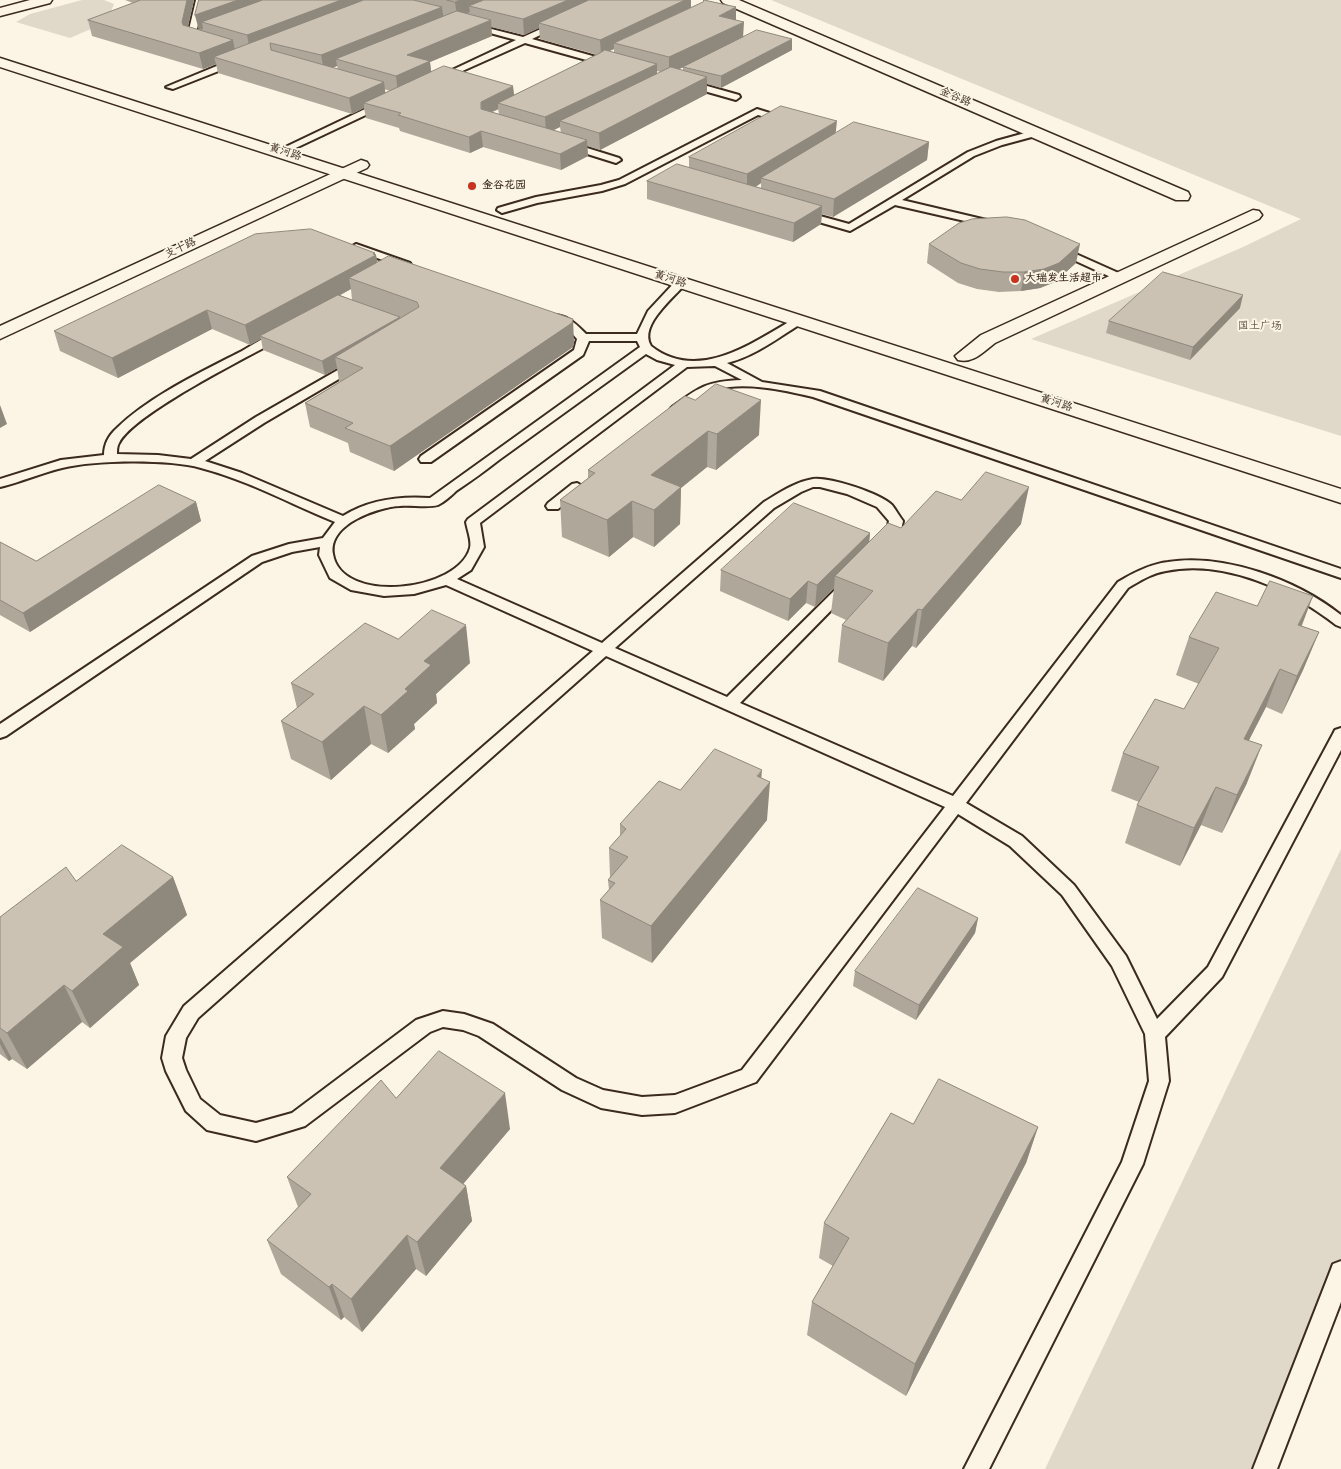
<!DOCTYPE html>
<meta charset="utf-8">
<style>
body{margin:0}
canvas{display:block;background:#fcf5e5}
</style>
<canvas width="1341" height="1469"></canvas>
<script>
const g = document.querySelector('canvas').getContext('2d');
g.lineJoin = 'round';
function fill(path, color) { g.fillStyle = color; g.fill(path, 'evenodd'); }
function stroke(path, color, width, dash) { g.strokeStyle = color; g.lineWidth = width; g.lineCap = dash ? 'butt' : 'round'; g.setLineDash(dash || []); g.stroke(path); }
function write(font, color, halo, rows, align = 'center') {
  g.font = font + ' Kalam,"LXGW WenKai TC",sans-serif'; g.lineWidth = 4; g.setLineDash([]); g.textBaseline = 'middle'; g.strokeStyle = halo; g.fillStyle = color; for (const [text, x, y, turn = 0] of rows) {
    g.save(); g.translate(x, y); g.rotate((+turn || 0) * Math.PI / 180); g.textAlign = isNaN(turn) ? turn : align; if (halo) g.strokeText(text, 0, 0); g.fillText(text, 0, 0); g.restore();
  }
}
const green = new Path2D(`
 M 82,0 L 104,0 L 114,4 L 107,22 L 70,38 L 16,22 L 30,14 Z
 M 771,0 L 1341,0 L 1341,436 L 1031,339 L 1243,247 L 1301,219 Z
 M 1341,849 L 1341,1272 L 1265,1469 L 1045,1469 Z`);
const service = new Path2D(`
 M 196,0 L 204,0 L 195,37 L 205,41 L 201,43 L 187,38 Z
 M 556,22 L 563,24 L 532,39 L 614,62 L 614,66 L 608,66 L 525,43 L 440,81 L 433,79 L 516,40 L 468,27 L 468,23 L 523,37 Z
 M 236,58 L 239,59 L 239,63 L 173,89 L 166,87 Z
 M 686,80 L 739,95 L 740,97 L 736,100 L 683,85 L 683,81 Z
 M 386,99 L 390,102 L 389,104 L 283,154 L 280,155 L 275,152 Z
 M 757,109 L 792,120 L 787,123 L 758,115 L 625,184 L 602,191 L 537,203 L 502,213 L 497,210 L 498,208 L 536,197 L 601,185 L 619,180 Z
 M 1036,130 L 1041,133 L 1039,135 L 1002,145 L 974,156 L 902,200 L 995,222 L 996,224 L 995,226 L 991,227 L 895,205 L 850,231 L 798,216 L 797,214 L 802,211 L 849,224 L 968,152 L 996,141 Z
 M 568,142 L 619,158 L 621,160 L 616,163 L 565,147 L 563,145 Z
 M 356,244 L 410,263 L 411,265 L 406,268 L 402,267 L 352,249 L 351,247 Z
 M 1058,246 L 1123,275 L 1124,277 L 1119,280 L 1115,279 L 1054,251 L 1053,249 L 1054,247 Z
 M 680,280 L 686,283 C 675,297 638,325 651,346 C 698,383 752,343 794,319 L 802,319 L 804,321 L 802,323 C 778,338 755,356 727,363 L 762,382 L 820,391 L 1341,569 L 1341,578 L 813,397 C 783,390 747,382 717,389 C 702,393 684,417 671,414 L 669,411 L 671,408 C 698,388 706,381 742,380 L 715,366 L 687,367 L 480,523 L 484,547 L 471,570 L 457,579 L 602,643 L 764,502 C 779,493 795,482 813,479 C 830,477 879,493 892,505 C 896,510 899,516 903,521 L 900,535 L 891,548 L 886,549 L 879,545 L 886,535 L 889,521 L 877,507 L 847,494 L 820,487 L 813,487 L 801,492 L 774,508 L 615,648 L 727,697 L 842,583 L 852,583 L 854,586 L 852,589 L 740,703 L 953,796 L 1118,582 C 1133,573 1150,564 1168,562 C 1224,553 1297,580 1341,615 L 1341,627 L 1336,625 C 1291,590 1225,559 1166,571 C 1152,573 1140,581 1128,588 L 966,803 L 1022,836 L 1074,885 L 1126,956 L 1157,1019 L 1208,967 L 1333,734 L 1335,730 L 1341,728 L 1341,750 L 1222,977 L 1165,1037 L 1169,1081 L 1143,1164 L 989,1469 L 964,1469 L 1122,1162 L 1149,1081 L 1145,1034 L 1112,966 L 1062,895 L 1010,846 L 958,814 L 756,1082 L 675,1113 L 642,1115 L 601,1108 L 562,1090 L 479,1036 L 463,1030 L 443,1027 L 430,1032 L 305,1126 L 256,1141 L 207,1130 L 186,1111 L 166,1071 L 162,1058 L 166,1036 L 184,1006 L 593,651 L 446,585 L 414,594 L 384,596 L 351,590 L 330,578 L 319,555 L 320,547 L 292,552 L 262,562 L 6,736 L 0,738 L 0,724 L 252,556 L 289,544 L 323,538 L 335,522 C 291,504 247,480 201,468 C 167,459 96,460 62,468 C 41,473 21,482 0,487 L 0,479 L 61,460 L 104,455 C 104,444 109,435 117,428 C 150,396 201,372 242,351 C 254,344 267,335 280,332 L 284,333 L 286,335 L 284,337 C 250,356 134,413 119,443 C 117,446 117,450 117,454 L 158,455 L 191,459 L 256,417 L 357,359 L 361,360 L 363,363 L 361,366 L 264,423 L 205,461 L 242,473 L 343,516 C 370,499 400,496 430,498 L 640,347 L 637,341 L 589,341 L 583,355 L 431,462 L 421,462 L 419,459 L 421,456 L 574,350 L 577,339 L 565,325 L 550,320 L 548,318 L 550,316 C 565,312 577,325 586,334 L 637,334 L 648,311 L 676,281 ZM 646,354 L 657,360 L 675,365 L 468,519 L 466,522 C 467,529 472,541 470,548 C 458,592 341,605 333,554 C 328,524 378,507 400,506 C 410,505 430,508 438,505 C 444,502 451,496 456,491 C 471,481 485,471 499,460 C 548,425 597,389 646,354 ZM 606,656 L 945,807 L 742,1070 L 675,1095 L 642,1097 L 603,1090 L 576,1078 L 493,1024 L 464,1014 L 443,1011 L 416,1020 L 292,1113 L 256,1123 L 220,1115 L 200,1099 L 186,1070 L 182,1058 L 186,1038 L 198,1018 Z
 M 577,483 L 584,487 L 582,490 L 558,509 L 548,509 L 546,506 L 548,503 L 572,484 Z
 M 1341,1261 L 1341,1302 L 1277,1469 L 1253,1469 L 1330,1272 L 1333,1264 Z`);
const minor = new Path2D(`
 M 361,160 L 367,162 L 369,165 L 367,168 L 0,339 L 0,326 Z
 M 1253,210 L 1259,211 L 1262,215 L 1259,219 L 995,343 C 983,352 973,364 958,360 L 955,356 L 981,335 Z`);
const tertiary = new Path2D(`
 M 721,0 L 739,0 L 1188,192 L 1190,196 L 1188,200 L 1176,200 L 723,3 Z`);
const secondary = new Path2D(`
 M 30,0 L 52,0 L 50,3 L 0,16 L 0,8 Z
 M 0,58 L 1341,489 L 1341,503 L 0,67 Z`);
const wall = new Path2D(`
 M 125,0 L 194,0 L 188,27 L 199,30 L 195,15 L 199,0 L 691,0 L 691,8 L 736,20 L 743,37 L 792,50 L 721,88 L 707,84 L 707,94 L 600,150 L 587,146 L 588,156 L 561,170 L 483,147 L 470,153 L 400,131 L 399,128 L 366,118 L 364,108 L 352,114 L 218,73 L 216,64 L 203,69 L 92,36 L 88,20 L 133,3 ZM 491,27 L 524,35 L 539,28 L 540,39 L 598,55 L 514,95 L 431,72 L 430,62 L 492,36 ZM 614,49 L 614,53 L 609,51 ZM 337,66 L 338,69 L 332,68 ZM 686,66 L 683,67 L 683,71 L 679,69 ZM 657,71 L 661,72 L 657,74 ZM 384,89 L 390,91 L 385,93 ZM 498,109 L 499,114 L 492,112 L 497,110 ZM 560,127 L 561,133 L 553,130 Z
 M 836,133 L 929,142 L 927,160 L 833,217 L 822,214 L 821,224 L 793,242 L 647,199 L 647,181 L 689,168 L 689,157 ZM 761,183 L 761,188 L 756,187 Z
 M 929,244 L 1076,263 L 1055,282 L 1040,288 L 1021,291 L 999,292 L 977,289 L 958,283 L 927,263 Z
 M 375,254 L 376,255 L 377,263 L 574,342 L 573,347 L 394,471 L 350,452 L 348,443 L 310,427 L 305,403 L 341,381 L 339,381 L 337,368 L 325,375 L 263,350 L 261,339 L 250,345 L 212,329 L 118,378 L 60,351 L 54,331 ZM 351,289 L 352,300 L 340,295 Z
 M 1240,308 L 1190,360 L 1106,333 L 1109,321 Z
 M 685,396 L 759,435 L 716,470 L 707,467 L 681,488 L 680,524 L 654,547 L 633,537 L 609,557 L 562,537 L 560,500 L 588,478 L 588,470 Z
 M 196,502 L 201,521 L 30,632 L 0,615 L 0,542 L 36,561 Z
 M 1021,524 L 916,648 L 912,646 L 883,681 L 838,662 L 842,625 L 846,620 L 831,613 L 834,588 L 815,607 L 806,603 L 788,621 L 720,591 L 721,570 L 870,533 L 869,542 L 901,528 Z
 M 1301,626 L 1319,632 L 1303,670 L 1282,714 L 1266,707 L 1249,740 L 1247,783 L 1222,833 L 1201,825 L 1180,866 L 1125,843 L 1137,805 L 1139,802 L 1111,791 L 1123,753 L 1184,709 L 1199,684 L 1176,675 L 1189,637 Z
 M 398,639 L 470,663 L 436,694 L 437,703 L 414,724 L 415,729 L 388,753 L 371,744 L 331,780 L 291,759 L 281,721 L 297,708 L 291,683 Z
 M 761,778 L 767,820 L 652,963 L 602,938 L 600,900 L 609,890 L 608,880 L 610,877 L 609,848 L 620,836 L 620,824 L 680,790 Z
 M 173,877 L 187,915 L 130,963 L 139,985 L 90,1028 L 82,1022 L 27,1069 L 12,1059 L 9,1061 L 0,1054 L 0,917 L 76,881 Z
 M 978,918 L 975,933 L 916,1020 L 853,986 L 855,971 Z
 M 396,1098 L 510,1129 L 463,1184 L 466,1186 L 472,1221 L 426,1276 L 416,1269 L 362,1332 L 344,1317 L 341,1320 L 281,1274 L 267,1240 L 298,1207 L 287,1177 Z
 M 913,1124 L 1038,1127 L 1026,1163 L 906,1396 L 807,1335 L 812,1302 L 833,1266 L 819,1258 L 824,1223 Z`);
const shadedWall = new Path2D(`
 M 187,0 L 194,0 L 185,38 L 182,22 Z
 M 238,0 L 284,0 L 202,22 L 203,29 L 199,30 L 195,15 Z
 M 341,0 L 383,0 L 270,43 L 273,59 L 250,51 L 247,35 Z
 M 460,0 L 500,0 L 469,6 L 470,12 L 457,17 L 455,2 Z
 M 568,0 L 602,0 L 539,23 L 539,28 L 524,35 L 523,19 Z
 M 685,0 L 691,0 L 691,12 L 614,43 L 614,49 L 601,55 L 600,40 Z
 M 442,7 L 444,22 L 336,59 L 337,66 L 324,71 L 321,55 Z
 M 736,7 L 736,23 L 719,16 Z
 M 491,20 L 492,36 L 430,62 L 432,78 L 398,93 L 396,76 L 407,55 Z
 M 744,22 L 743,38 L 669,74 L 669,57 Z
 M 792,39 L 792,50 L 721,88 L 721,76 Z
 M 233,40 L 236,56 L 214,57 L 216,64 L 203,69 L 199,53 Z
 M 657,64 L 657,80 L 560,121 L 560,127 L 546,134 L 545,117 Z
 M 707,77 L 707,94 L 600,150 L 599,133 Z
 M 384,82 L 386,98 L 364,103 L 364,108 L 352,114 L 349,98 Z
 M 513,86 L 515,101 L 498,103 L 498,109 L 482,117 L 481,102 Z
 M 837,121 L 835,139 L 761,178 L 761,183 L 747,192 L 747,174 Z
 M 481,131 L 483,147 L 470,153 L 469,137 Z
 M 587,140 L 588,156 L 561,170 L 560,154 Z
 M 929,142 L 927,160 L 833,217 L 834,199 Z
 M 822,206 L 821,224 L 793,242 L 794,223 Z
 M 1080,244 L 1076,263 L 1055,282 L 1040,288 L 1021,291 L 1024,272 Z
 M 375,253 L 375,255 L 376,255 L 379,274 L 349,278 L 351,289 L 263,338 L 260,336 L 261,339 L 250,345 L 245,325 Z
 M 1243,295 L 1240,308 L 1190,360 L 1193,347 Z
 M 207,310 L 212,329 L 118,378 L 112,358 Z
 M 400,317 L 402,330 L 335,357 L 337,368 L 325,375 L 322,361 Z
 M 573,319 L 574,342 L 573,347 L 394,471 L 390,446 Z
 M 761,400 L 759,435 L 716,470 L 717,434 Z
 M 0,405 L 7,424 L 0,428 Z
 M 708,431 L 707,467 L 681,488 L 680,524 L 654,547 L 654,510 L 651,475 Z
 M 1029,487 L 1021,524 L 916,648 L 922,610 Z
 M 632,501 L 633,537 L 609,557 L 607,520 Z
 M 196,502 L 201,521 L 30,632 L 23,613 Z
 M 870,533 L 868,554 L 835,576 L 834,588 L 815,607 L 817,585 Z
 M 808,581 L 806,603 L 788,621 L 790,599 Z
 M 1313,596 L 1299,633 L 1298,625 Z
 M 918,609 L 912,646 L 883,681 L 888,643 Z
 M 466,625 L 470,663 L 436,694 L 437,703 L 414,724 L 415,729 L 388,753 L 381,715 L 405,689 L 424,661 Z
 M 1319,632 L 1303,670 L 1282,714 L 1297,676 Z
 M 1280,669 L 1266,707 L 1230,777 L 1244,739 Z
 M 364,706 L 371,744 L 331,780 L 322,742 Z
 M 1262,745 L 1247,783 L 1222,833 L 1237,795 Z
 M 762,770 L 760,793 L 770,782 L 767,820 L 652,963 L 651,926 Z
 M 1216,787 L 1201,825 L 1180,866 L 1194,828 Z
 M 173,877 L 187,915 L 130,963 L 139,985 L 90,1028 L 72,991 L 103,934 Z
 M 978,918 L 975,933 L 916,1020 L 919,1005 Z
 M 64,985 L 82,1022 L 27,1069 L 7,1033 Z
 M 0,1037 L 12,1059 L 9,1061 L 0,1044 Z
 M 505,1093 L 510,1129 L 447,1203 L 440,1168 Z
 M 1038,1127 L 1026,1163 L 906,1396 L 915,1364 Z
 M 466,1186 L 472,1221 L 426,1276 L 417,1242 Z
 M 407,1235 L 416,1269 L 362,1332 L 351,1299 Z
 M 332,1284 L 344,1317 L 341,1320 L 329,1287 Z`);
const building = new Path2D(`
 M 141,0 L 187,0 L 182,22 L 183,25 L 233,40 L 199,53 L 88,20 Z
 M 199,0 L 238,0 L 195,15 Z
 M 263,0 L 341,0 L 247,35 L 202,22 Z
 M 364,0 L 413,0 L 442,7 L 321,55 L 270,43 L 271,50 L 384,82 L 349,98 L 214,57 Z
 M 447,0 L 460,0 L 455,2 Z
 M 484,0 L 568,0 L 523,19 L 469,6 Z
 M 589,0 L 685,0 L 600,40 L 539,23 Z
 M 704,0 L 736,7 L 719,16 L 744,22 L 669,57 L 614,43 L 703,2 Z
 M 457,11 L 491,20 L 407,55 L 430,61 L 396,76 L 336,59 Z
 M 757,30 L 792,39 L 721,76 L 683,67 Z
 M 605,50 L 657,64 L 545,117 L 498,103 L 600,53 Z
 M 444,66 L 513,86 L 481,102 L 481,109 L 587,140 L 560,154 L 481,131 L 469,137 L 398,115 L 401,113 L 364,103 Z
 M 671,67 L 707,77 L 599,133 L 560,121 Z
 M 781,106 L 837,121 L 747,174 L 689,157 Z
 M 854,122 L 929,142 L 834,199 L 761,178 Z
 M 677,164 L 822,206 L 794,223 L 647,181 Z
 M 1007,217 L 1025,220 L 1080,244 L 1059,263 L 1044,269 L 1024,272 L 1003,272 L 980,269 L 961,263 L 929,244 L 959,223 L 972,219 Z
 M 311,229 L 375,253 L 373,254 L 376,255 L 245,325 L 207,310 L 112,358 L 54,331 L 255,234 Z
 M 389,256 L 573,319 L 572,323 L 390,446 L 345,428 L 353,423 L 305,403 L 363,368 L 335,357 L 419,307 L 417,302 L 349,278 Z
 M 1163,272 L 1243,295 L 1193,347 L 1109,321 Z
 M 338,295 L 400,317 L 322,361 L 260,336 Z
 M 716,384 L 761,400 L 717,434 L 708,431 L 651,475 L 681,487 L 654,510 L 632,501 L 607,520 L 560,500 L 595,473 L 588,470 L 685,396 L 695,400 Z
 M 986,472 L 1029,487 L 922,610 L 918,609 L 888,643 L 842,625 L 873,591 L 835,576 L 888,523 L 901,528 L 936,491 L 961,500 Z
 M 159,485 L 196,502 L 23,613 L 0,600 L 0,542 L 36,561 Z
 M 794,503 L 870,533 L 817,585 L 808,581 L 790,599 L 721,570 Z
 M 1270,581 L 1313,596 L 1298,625 L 1319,632 L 1297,676 L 1280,669 L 1244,739 L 1262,745 L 1237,795 L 1216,787 L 1194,828 L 1137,805 L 1159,767 L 1123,753 L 1155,699 L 1184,709 L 1219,648 L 1189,637 L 1216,592 L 1257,606 Z
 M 432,610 L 466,625 L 424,661 L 431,665 L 405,689 L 408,691 L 381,715 L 364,706 L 322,742 L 281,721 L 314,694 L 291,683 L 365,623 L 398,639 Z
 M 715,749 L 762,770 L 757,776 L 770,782 L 651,926 L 600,900 L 615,883 L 608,880 L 628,857 L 609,848 L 626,829 L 620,824 L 659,781 L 680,790 Z
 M 122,845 L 173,877 L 103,934 L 123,947 L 72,991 L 64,985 L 7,1033 L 0,1028 L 0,917 L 66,867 L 76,881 Z
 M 918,888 L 978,918 L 919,1005 L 855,971 Z
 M 439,1051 L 505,1093 L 440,1168 L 466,1186 L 417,1242 L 407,1235 L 351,1299 L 332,1284 L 329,1287 L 267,1240 L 311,1194 L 287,1177 L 381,1080 L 396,1098 Z
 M 939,1079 L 1038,1127 L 915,1364 L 812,1302 L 849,1238 L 824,1223 L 891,1113 L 913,1124 Z`);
const markers = [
 [472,186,5,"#c8321e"],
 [1015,279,5,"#c8321e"]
];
const farStreetnames = [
 ["金谷路",955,98,23],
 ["黄河路",285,153,18],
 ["支十路",181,249,-25],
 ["黄河路",670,280,18],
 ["黄河路",1056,404,18]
];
const farPoinames = [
 ["金谷花园",482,186],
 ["大瑞发生活超市",1025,279]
];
const farParknames = [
 ["国土广场",1260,327]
];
fill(green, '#e0d8c8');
stroke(service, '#3b2a1e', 4);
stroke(minor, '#3b2a1e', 3);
stroke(tertiary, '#3b2a1e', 3);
stroke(secondary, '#3b2a1e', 3);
fill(service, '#fcf5e5');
fill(minor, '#fcf5e5');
fill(tertiary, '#fcf5e5');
fill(secondary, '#fcf5e5');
fill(wall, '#afa79a');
fill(shadedWall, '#8f887d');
fill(building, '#ccc2b3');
stroke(building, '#8f887d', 1);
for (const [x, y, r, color] of markers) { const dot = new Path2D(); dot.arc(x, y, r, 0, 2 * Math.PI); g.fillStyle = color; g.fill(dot); stroke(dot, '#fcf5e5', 2); }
write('11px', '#3b2a1e', '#fcf5e5', farStreetnames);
write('bold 11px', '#3b2a1e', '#fcf5e5', farPoinames, 'left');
write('11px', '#645648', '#fcf5e5', farParknames);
</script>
